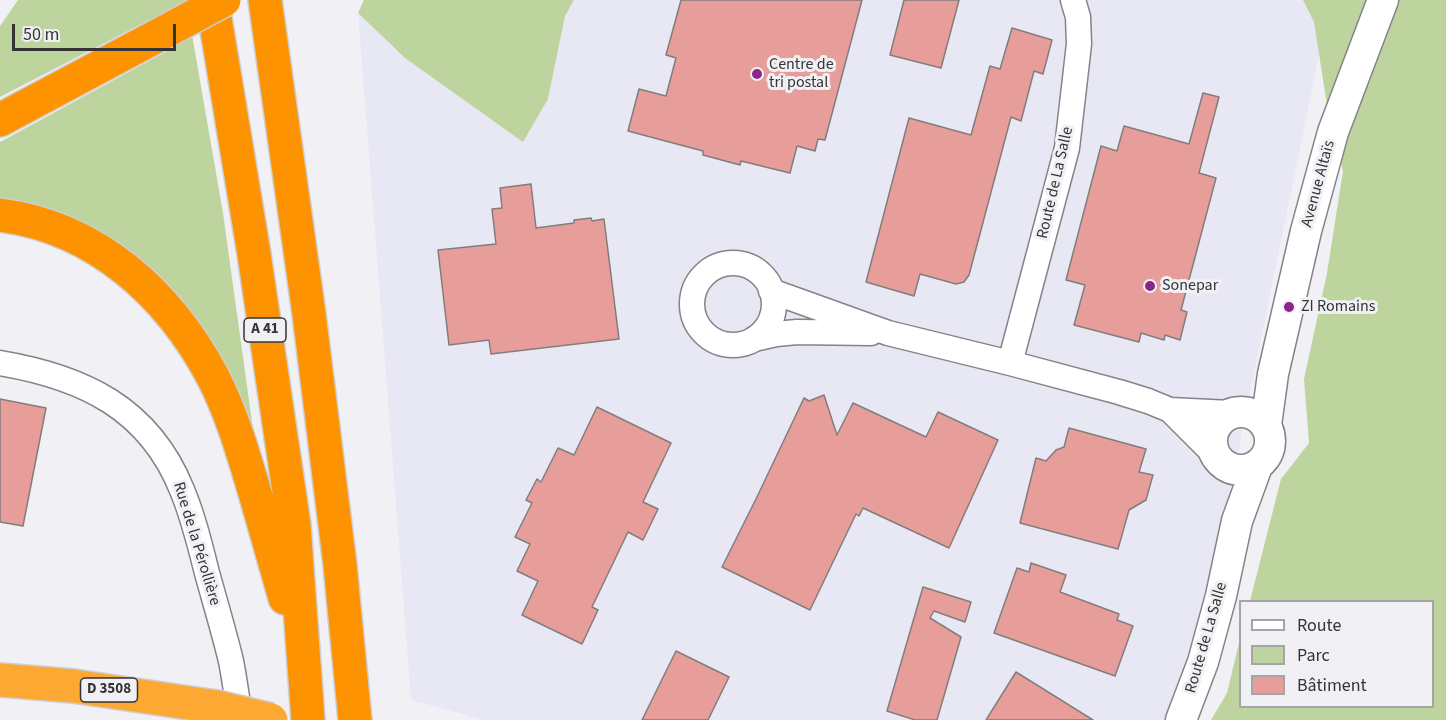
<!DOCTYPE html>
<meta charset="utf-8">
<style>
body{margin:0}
#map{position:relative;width:1446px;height:720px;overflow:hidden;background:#f1f1f5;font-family:"Source Sans 3",sans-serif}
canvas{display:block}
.legend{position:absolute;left:1239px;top:600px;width:195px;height:108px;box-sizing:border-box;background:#f1f1f5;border:2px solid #a5a5a9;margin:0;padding:8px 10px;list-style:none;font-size:18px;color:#343436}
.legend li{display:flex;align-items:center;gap:12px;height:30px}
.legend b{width:30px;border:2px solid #a5a5a9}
.scale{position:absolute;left:12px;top:24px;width:164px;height:27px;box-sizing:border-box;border:3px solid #343436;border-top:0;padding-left:8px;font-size:18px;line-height:21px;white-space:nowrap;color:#343436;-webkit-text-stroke:4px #f1f1f5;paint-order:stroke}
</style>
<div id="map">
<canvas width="1446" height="720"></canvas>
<ul class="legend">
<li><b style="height:8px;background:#fff"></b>Route</li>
<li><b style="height:16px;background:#bed49e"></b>Parc</li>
<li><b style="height:16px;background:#e79e9a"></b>Bâtiment</li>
</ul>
<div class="scale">50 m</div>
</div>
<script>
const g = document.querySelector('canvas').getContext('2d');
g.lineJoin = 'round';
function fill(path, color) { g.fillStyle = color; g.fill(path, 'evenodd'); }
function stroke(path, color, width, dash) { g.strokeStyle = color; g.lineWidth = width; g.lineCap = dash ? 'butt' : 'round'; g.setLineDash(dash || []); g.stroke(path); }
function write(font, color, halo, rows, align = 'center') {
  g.font = font + ' "Source Sans 3",sans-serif'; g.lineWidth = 6; g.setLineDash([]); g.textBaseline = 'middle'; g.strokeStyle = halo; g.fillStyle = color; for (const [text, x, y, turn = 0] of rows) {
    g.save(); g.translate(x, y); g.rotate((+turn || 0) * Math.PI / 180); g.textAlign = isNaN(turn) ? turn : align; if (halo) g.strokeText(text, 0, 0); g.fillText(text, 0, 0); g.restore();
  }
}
const built = new Path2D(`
 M 574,0 L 1303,0 L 1314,22 L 1319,54 L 1218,551 L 1169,720 L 484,720 L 411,700 L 358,13 L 405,58 L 548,99 L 565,16 Z`);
const green = new Path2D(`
 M 18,0 L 186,0 L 223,213 L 257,458 L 190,317 L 0,204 L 0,142 L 169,50 L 155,17 L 0,97 L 0,26 Z
 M 364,0 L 574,0 L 565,16 L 548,99 L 523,142 L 405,58 L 358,13 Z
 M 1303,0 L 1446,0 L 1446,720 L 1211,720 L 1227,693 L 1240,639 L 1240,706 L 1432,706 L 1432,602 L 1250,601 L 1281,479 L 1309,443 L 1304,379 L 1327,273 L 1343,171 L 1329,118 L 1314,22 Z`);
const building = new Path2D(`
 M 681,0 L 862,0 L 825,140 L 818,139 L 815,151 L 797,146 L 790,173 L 741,161 L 740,165 L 703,155 L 703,151 L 628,131 L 639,89 L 666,96 L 676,58 L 666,55 Z
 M 904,0 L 959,0 L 941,68 L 890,55 Z
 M 1012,28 L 1052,40 L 1043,74 L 1034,71 L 1021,121 L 1011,117 L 969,275 L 964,282 L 956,284 L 920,274 L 914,296 L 866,282 L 909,118 L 971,135 L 990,66 L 1000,69 Z
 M 1203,93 L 1219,97 L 1199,173 L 1216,178 L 1181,310 L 1187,312 L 1180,340 L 1165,335 L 1164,340 L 1141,333 L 1139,342 L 1074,325 L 1085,285 L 1066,280 L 1101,146 L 1117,151 L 1124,126 L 1189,144 Z
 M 531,184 L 536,228 L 574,223 L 574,220 L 591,218 L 592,221 L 604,219 L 619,339 L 491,354 L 489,340 L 449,345 L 438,250 L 496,244 L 492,209 L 502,208 L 500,188 Z
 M 824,395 L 837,435 L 853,403 L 926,437 L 938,412 L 998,440 L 949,548 L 863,508 L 859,516 L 856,514 L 810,610 L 722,567 L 756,499 L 804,398 L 809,401 Z
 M 0,399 L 46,408 L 23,526 L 0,522 Z
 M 597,407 L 671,443 L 643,502 L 658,509 L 643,540 L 628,532 L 592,607 L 598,610 L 582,644 L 522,615 L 538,581 L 517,571 L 530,544 L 515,537 L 532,503 L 526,500 L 537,479 L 541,482 L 558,448 L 574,455 Z
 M 1069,428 L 1146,449 L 1139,472 L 1153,475 L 1146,500 L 1129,510 L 1118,549 L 1020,523 L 1036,458 L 1046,461 L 1056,450 L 1064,447 Z
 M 1031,563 L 1066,575 L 1060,592 L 1119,614 L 1117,620 L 1133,626 L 1115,676 L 994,633 L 1017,568 L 1029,572 Z
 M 923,587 L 971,602 L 965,622 L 934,611 L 930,618 L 961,637 L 937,720 L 915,720 L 887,711 Z
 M 676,651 L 729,677 L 708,720 L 642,720 Z
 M 1016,672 L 1093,720 L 986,720 Z`);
const minor = new Path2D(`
 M692 304a41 41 0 1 1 82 0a41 41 0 1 1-82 0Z
 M 771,291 L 888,333 L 1010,363 L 1119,392 L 1148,401 L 1170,410 L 1231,413
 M 754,339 L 776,334 L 797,332 L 871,333
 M 0,363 C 83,377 149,408 182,490 C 193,516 200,545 207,573 C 215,602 224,632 231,661 C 235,681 237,701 241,720
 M 1010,363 L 1067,148 L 1079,44 L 1078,17 L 1073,0
 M 1170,410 L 1214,454`);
const tertiary = new Path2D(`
 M1212 441a29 29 0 1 1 58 0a29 29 0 1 1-58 0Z
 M 1266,425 L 1273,374 L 1306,231 L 1333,132 L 1383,0
 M 1181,720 L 1203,662 L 1221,596 L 1237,521 L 1257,466`);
const trunk = new Path2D(`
 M 0,680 L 73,686 L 217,707`);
const motorway = new Path2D(`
 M 212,0 L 254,254 L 294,525 L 308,720
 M 265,0 L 309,314 L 340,565 L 355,720
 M 0,120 L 157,36
 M 0,215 C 96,227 169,294 213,377 C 232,414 243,453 255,493 C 265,528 275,563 285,598`);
const trunkBridge = new Path2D(`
 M 217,707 L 271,720`);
const motorwayBridge = new Path2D(`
 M 157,36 L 224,0`);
const markers = [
 [757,74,6,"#8e2489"],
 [1150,286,6,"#8e2489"],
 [1289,307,6,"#8e2489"]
];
const shields = [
 [265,330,42],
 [109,690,57]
];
const shieldNames = [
 ["A 41",265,330],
 ["D 3508",109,690]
];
const poiNames = [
 ["Centre de",769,65],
 ["tri postal",769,83],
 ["Sonepar",1162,286],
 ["ZI Romains",1301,307]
];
const streetNames = [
 ["Route de La Salle",1056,183,-77],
 ["Avenue Altaïs",1319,184,-75],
 ["Rue de la Pérollière",196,544,73],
 ["Route de La Salle",1207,638,-74]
];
fill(built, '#e8e8f4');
fill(green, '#bed49e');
fill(building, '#e79e9a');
stroke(building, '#827d7d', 1.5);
stroke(minor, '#848488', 27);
stroke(tertiary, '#848488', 33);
stroke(trunk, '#cececf', 36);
stroke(motorway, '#cececf', 36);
stroke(minor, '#fff', 24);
stroke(tertiary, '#fff', 30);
stroke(trunk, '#fea834', 33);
stroke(motorway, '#fe9302', 33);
stroke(trunkBridge, '#cececf', 36, []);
stroke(motorwayBridge, '#cececf', 36, []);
stroke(trunkBridge, '#fea834', 33);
stroke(motorwayBridge, '#fe9302', 33);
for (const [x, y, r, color] of markers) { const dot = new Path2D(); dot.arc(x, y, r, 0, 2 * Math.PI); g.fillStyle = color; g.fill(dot); stroke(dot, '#f1f1f5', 2); }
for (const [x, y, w] of shields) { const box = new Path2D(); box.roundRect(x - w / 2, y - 12, w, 24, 4.5); g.fillStyle = '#f1f1f5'; g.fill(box); stroke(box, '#343436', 1.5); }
write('bold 15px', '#343436', null, shieldNames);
write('16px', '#343436', '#f1f1f5', poiNames, 'left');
write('16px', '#343436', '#f1f1f5', streetNames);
</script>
